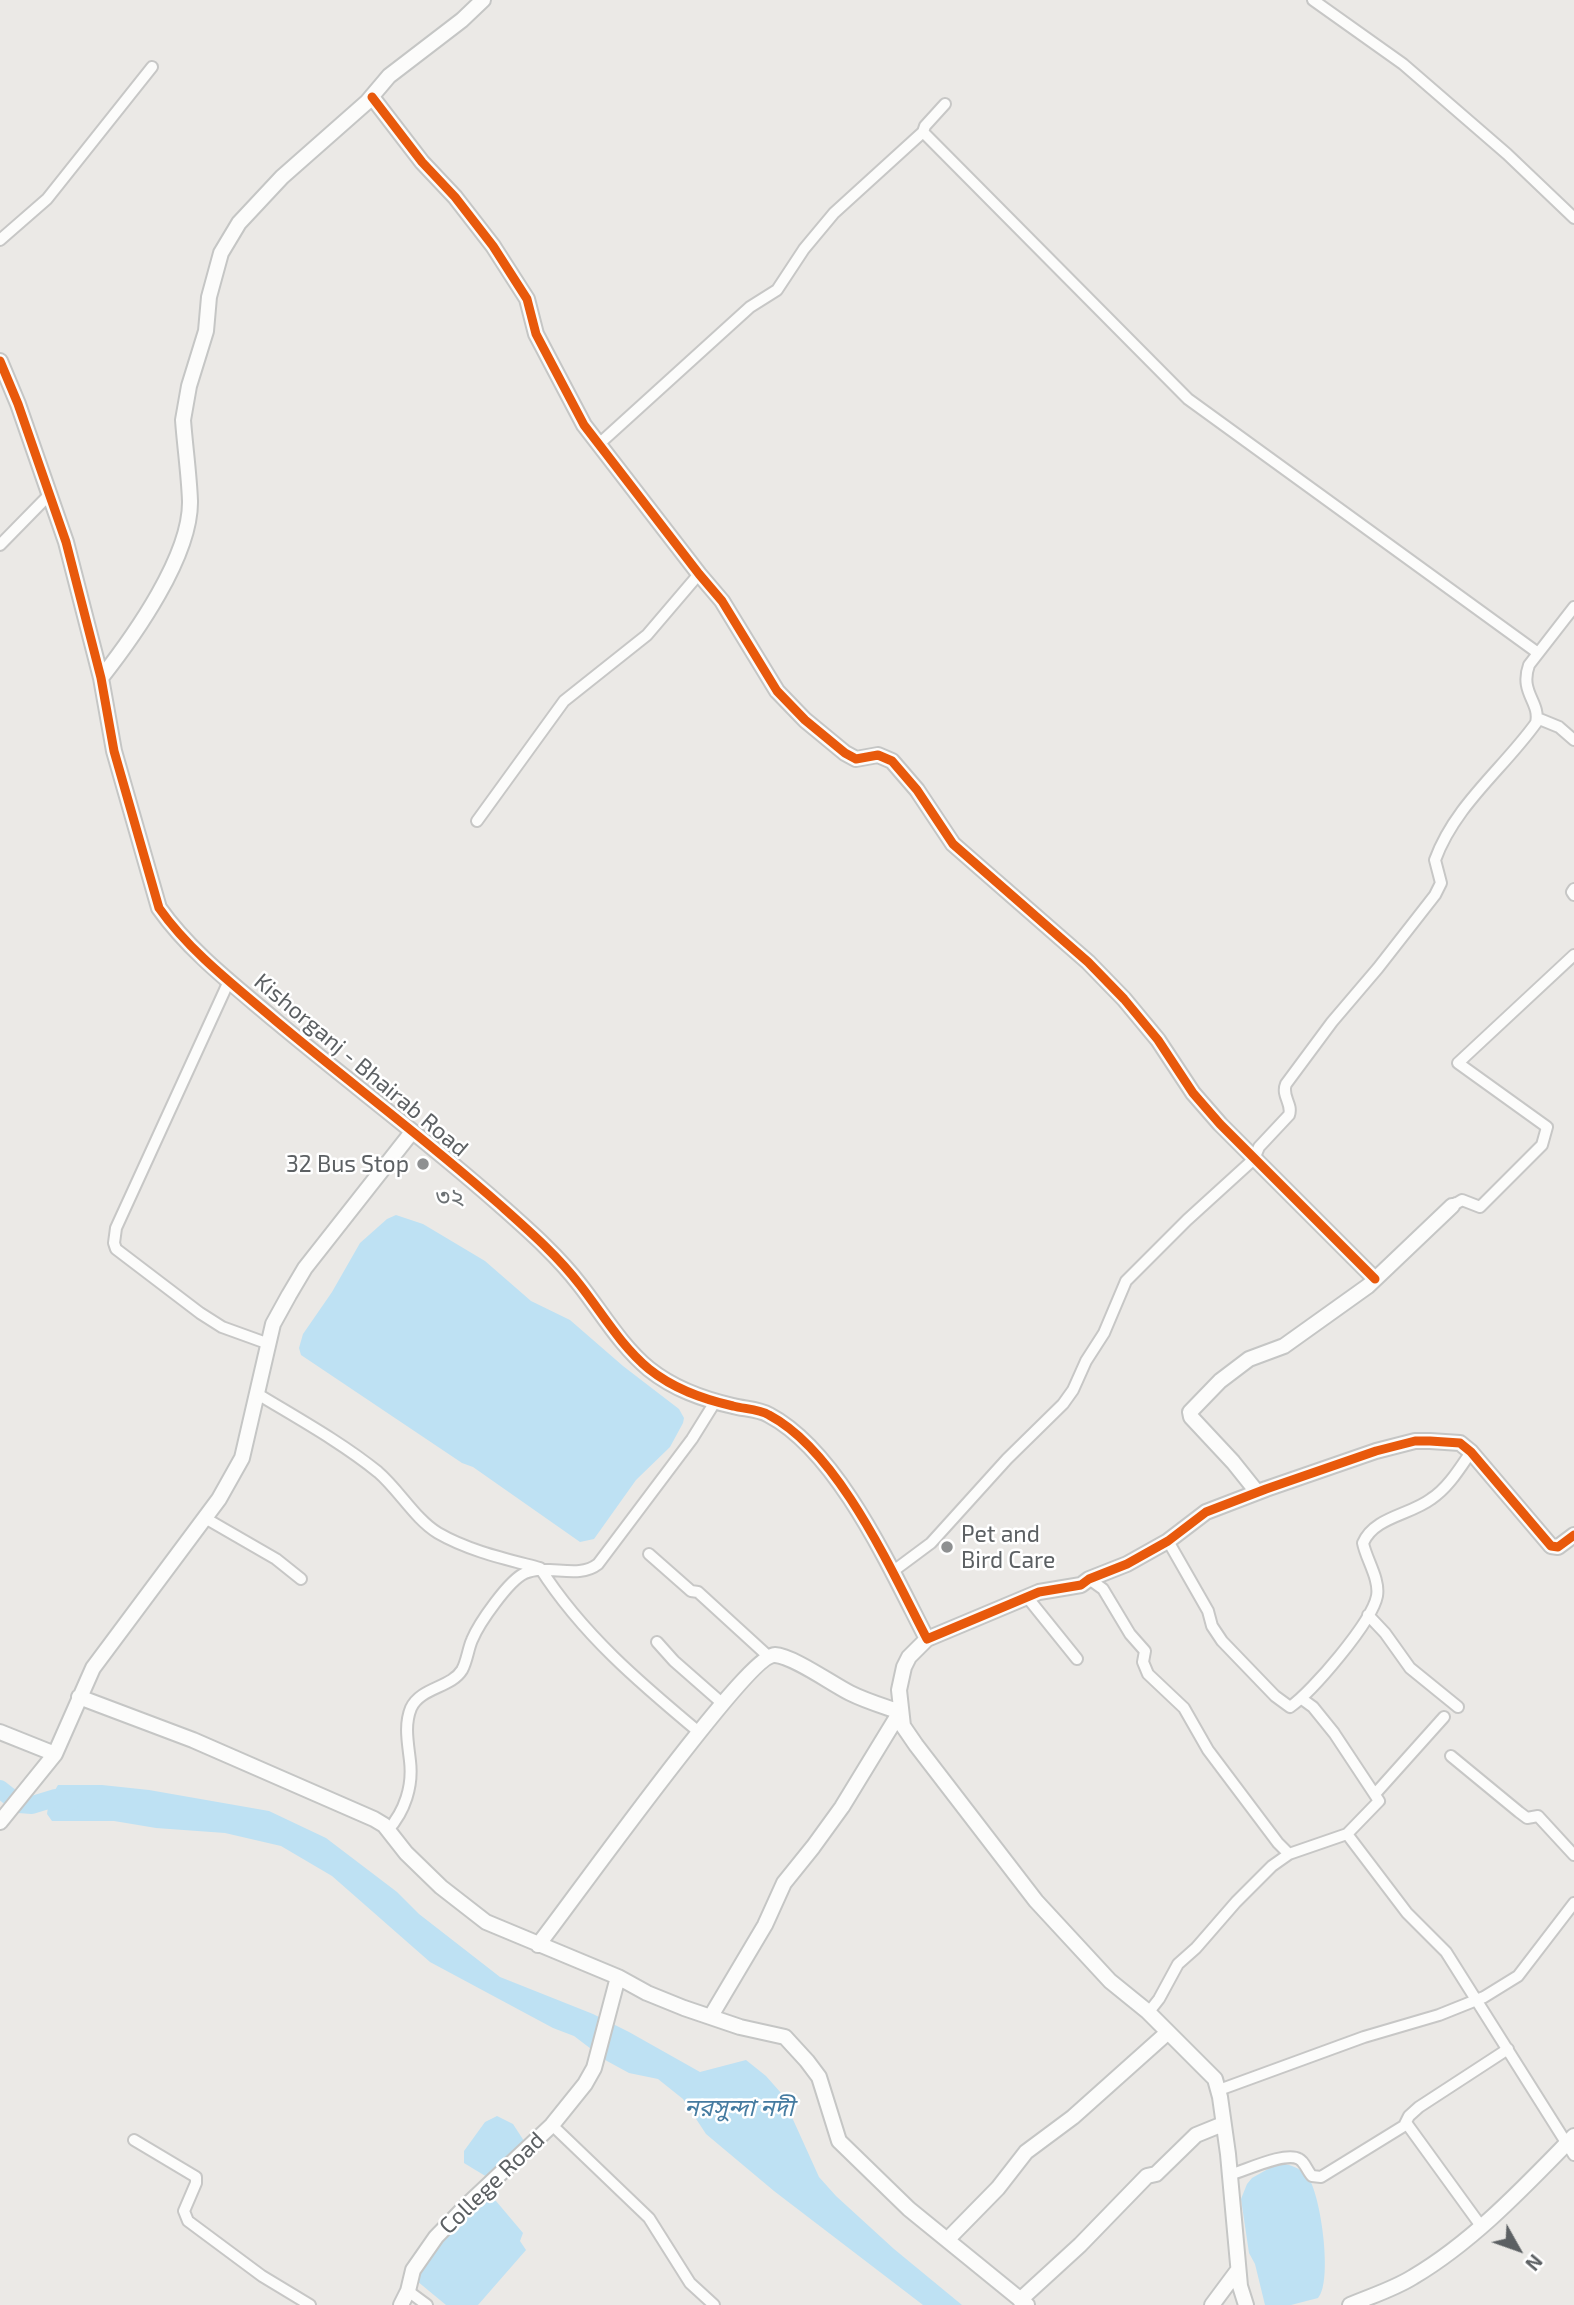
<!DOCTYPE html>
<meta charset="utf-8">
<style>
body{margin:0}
#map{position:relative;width:1574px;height:2305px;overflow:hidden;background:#ebe9e6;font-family:"Exo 2",sans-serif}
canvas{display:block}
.north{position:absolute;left:1483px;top:2214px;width:70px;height:70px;-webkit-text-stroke:5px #fff;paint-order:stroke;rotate:130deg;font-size:19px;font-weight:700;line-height:28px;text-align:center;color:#5c6063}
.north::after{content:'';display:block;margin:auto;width:24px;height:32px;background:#5c6063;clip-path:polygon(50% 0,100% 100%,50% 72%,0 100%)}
</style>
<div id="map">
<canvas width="1574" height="2305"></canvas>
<div class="north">N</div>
</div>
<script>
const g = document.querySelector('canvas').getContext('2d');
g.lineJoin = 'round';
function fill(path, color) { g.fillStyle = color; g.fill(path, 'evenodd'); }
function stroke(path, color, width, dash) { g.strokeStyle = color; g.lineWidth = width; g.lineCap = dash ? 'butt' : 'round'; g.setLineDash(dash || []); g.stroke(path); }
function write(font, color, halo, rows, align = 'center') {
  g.font = font + ' "Exo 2","Noto Sans Bengali",sans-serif'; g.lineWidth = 5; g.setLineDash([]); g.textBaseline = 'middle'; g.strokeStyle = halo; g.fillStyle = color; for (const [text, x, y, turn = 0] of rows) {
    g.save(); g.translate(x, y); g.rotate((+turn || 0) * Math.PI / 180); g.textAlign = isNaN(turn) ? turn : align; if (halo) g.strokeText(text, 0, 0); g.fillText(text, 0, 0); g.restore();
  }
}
const water = new Path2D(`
 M 396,1215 L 423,1224 L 485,1261 L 531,1301 L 570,1320 L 623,1366 L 679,1409 L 684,1418 L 683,1423 L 670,1447 L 636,1480 L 594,1539 L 580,1542 L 473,1467 L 462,1463 L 301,1355 L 299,1348 L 303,1334 L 332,1292 L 360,1243 L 387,1219 Z
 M 58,1785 L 102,1785 L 149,1790 L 269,1811 L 326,1838 L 397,1892 L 419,1914 L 500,1977 L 593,2014 L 629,2032 L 700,2072 L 746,2060 L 766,2076 L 781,2093 L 819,2177 L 836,2196 L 894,2249 L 962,2305 L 923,2305 L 774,2191 L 706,2134 L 683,2099 L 658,2079 L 629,2073 L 607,2061 L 574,2036 L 553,2028 L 430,1962 L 332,1876 L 281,1846 L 225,1833 L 156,1828 L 114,1821 L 52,1821 L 47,1814 L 49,1800 Z
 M 497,2116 L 513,2124 L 524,2141 L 518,2149 L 487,2177 L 464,2163 L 464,2151 L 485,2122 Z
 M 1285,2164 C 1294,2166 1301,2169 1308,2177 C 1321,2195 1333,2282 1318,2298 L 1291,2305 L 1265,2305 L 1255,2264 L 1249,2253 L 1241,2199 L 1247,2184 L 1252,2178 L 1275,2165 Z
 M 488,2195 L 496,2201 L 523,2233 L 520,2241 L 526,2250 L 478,2305 L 446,2305 L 417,2281 L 415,2271 L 442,2237 Z`);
const river = new Path2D(`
 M 0,1789 L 19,1804 L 32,1805 L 55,1798 L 71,1801`);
const street = new Path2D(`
 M 1313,0 L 1403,64 L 1507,154 L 1574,218
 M 923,132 L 925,126 L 945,104
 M 0,240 L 47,199 L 152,67
 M 599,444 L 750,307 L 777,290 L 804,249 L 834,213 L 923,132 L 1188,399 L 1538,653
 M 0,545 L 49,495
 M 1537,718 L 1559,727 L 1574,740
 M 477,821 L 564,701 L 647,635 L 699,574
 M 1574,889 L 1572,892 L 1574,895
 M 229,981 L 116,1228 L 114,1243 L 116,1249 L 200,1313 L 222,1327 L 269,1344
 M 1456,1203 L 1452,1206 L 1462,1200 L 1480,1207 L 1542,1145 L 1547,1127 L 1458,1063 L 1574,955
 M 256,1393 C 297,1418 341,1442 378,1472 C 399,1490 415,1519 438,1533 C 469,1551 506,1559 540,1568 C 582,1634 640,1683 700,1733
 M 205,1518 L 276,1559 L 301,1579
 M 1168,1541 L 1208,1611 L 1212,1626 L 1222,1641 L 1275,1696 L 1290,1707 C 1312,1692 1372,1622 1377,1596 C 1380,1579 1366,1559 1363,1543 C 1374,1517 1410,1515 1431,1499 C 1448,1488 1460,1468 1471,1452
 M 649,1554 L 691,1591 L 698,1592 L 768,1656
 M 892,1572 L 931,1543 L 1007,1459 L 1063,1404 L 1073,1390 L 1086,1361 L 1104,1333 L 1126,1281 L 1187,1220 L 1254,1159 L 1259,1147 L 1289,1115 C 1293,1104 1281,1096 1286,1084 L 1332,1022 L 1378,968 L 1435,895 L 1441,883 L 1435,860 C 1455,805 1503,769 1536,723 C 1541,702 1519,693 1529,665 L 1574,607
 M 1089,1579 L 1103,1589 L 1130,1634 L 1145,1651 L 1143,1662 L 1148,1674 L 1184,1708 L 1208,1750 L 1278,1843 L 1289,1854
 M 1027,1597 L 1077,1659
 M 1368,1615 L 1385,1633 L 1410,1668 L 1458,1707
 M 657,1642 L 674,1661 L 723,1704
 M 1451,1756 L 1519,1812 L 1527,1818 L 1538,1816 L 1574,1855
 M 1375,1794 L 1444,1717
 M 388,1830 C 405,1811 413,1786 410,1761 C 408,1743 404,1725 411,1708 C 421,1687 451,1688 462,1670 C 467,1661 468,1649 472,1640 C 479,1623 509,1580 525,1573 C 547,1563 578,1580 598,1564 L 692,1439 L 715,1402
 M 1347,1834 L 1407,1913 L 1446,1952 L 1574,2155
 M 1148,2013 L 1159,1999 L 1178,1964 L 1196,1948 L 1236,1902 L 1272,1866 L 1289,1854 L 1347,1834 L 1379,1801 L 1334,1733 L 1313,1707 L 1302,1699
 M 1219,2090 L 1364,2037 L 1439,2015 L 1484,1997 L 1518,1976 L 1574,1903
 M 1405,2124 L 1409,2116 L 1419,2107 L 1508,2049
 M 552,2125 L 649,2218 L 690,2283 L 714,2305
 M 134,2140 L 196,2177 L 196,2183 L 184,2211 L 188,2221 L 262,2276 L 310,2305
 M 1229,2175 C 1245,2171 1285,2151 1299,2159 C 1305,2162 1307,2171 1312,2176 L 1321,2177 L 1407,2124 L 1481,2226
 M 408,2291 L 427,2305`);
const secondary = new Path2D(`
 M 372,97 L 422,162 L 455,197 L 493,246 L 527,299 L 536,334 L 584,425 L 699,574 L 722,601 L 777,691 L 805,720 L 845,753 L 856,759 L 878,755 L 892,761 L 917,790 L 953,844 L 1088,962 L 1124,999 L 1158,1040 L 1193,1093 L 1220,1124 L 1375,1279
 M 0,361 L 18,404 L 66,542 L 101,678 L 114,751 L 159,908 C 190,952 235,986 276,1021 C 350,1083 427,1140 499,1204 C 527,1229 557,1255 580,1285 C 602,1313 621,1346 649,1369 C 674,1389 702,1399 733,1406 C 744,1409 759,1409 769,1415 C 839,1452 891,1570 927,1639
 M 101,678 C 134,636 191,556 190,501 C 189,474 185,447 183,420 L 189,386 L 206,331 L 209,297 L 221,253 L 239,223 L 282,177 L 367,102 L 389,76 L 462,20 L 483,0
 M 1257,1492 L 1233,1462 L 1191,1417 L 1190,1412 L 1220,1381 L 1249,1359 L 1284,1346 L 1368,1286 L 1452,1206
 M 79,1697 L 193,1740 L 374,1819 L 384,1825 L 406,1853 L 441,1887 L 486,1922 L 618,1977 L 647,1993 L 684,2008 L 740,2027 L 785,2037 L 807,2061 L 819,2077 L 839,2141 L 909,2209 L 1027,2305
 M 0,1732 L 55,1754
 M 0,1822 L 55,1754 L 93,1668 L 219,1499 L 242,1458 L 273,1324 L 289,1295 L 305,1268 L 412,1132
 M 538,1945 C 567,1909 747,1654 775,1655 C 793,1656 832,1684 850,1693 C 866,1701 883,1706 900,1712 L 842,1807 L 813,1847 L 784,1883 L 765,1925 L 711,2016
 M 947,2240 L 998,2188 L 1026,2152 L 1073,2117 L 1167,2033
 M 1020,2300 L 1080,2245 L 1147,2176 L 1156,2174 L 1196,2135 L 1223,2124
 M 401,2305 L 408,2291 L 413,2270 L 436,2237 L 468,2204 L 552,2125 L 585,2084 L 594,2068 L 618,1977
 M 1212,2305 L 1238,2270
 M 1246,2305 L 1240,2286 L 1228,2154 L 1220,2097 L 1215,2079 L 1147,2011 L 1110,1981 L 1036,1901 L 916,1745 L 903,1726 L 899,1690 L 904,1667 L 909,1657 L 927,1639 L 1039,1592 L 1081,1585 L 1089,1579 L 1127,1564 L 1168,1541 L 1206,1512 L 1266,1489 L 1376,1451 L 1415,1441 L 1430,1441 L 1460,1443 L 1471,1452 L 1551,1546 L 1558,1547 L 1574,1535
 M 1350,2305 C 1371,2296 1394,2289 1413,2277 C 1474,2241 1525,2186 1574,2136`);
const cycleway = new Path2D(`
 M 372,97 L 422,162 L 455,197 L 493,246 L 527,299 L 536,334 L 584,425 L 699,574 L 722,601 L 777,691 L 805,720 L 845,753 L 856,759 L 878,755 L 892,761 L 917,790 L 953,844 L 1088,962 L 1124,999 L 1158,1040 L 1193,1093 L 1220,1124 L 1375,1279
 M 0,361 L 18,404 L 66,542 L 101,678 L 114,751 L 159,908 C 190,952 235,986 276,1021 C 350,1083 427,1140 499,1204 C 527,1229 557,1255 580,1285 C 602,1313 621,1346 649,1369 C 674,1389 702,1399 733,1406 C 744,1409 759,1409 769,1415 C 839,1452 891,1570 927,1639 L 1039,1592 L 1081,1585 L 1089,1579 L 1127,1564 L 1168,1541 L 1206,1512 L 1266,1489 L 1376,1451 L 1415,1441 L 1430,1441 L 1460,1443 L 1471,1452 L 1551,1546 L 1558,1547 L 1574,1535`);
const markers = [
 [423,1164,7,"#8e9091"],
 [947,1547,7,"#8e9091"]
];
const streetNames = [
 ["Kishorganj - Bhairab Road",361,1065,40],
 ["College Road",492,2183,-44]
];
const poiNames = [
 ["32 Bus Stop",409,1164],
 ["Pet and",961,1534,"left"],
 ["Bird Care",961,1560,"left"]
];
const neighbourhoodNames = [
 ["৩২",450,1197]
];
const waterNames = [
 ["নরসুন্দা নদী",739,2108]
];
fill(water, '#bee1f3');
stroke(river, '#bee1f3', 18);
stroke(street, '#c7c7c6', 14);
stroke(secondary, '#c5c6c5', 18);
stroke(street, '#fcfcfb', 10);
stroke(secondary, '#fcfcfb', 14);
stroke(cycleway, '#e8590c', 9);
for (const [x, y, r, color] of markers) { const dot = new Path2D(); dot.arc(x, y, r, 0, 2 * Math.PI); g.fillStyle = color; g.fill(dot); stroke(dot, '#fff', 2.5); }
write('23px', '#5c6063', '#fff', streetNames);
write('23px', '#5c6063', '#fff', poiNames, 'right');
write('24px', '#6d7275', '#fff', neighbourhoodNames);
write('italic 24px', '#457ba0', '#fff', waterNames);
</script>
